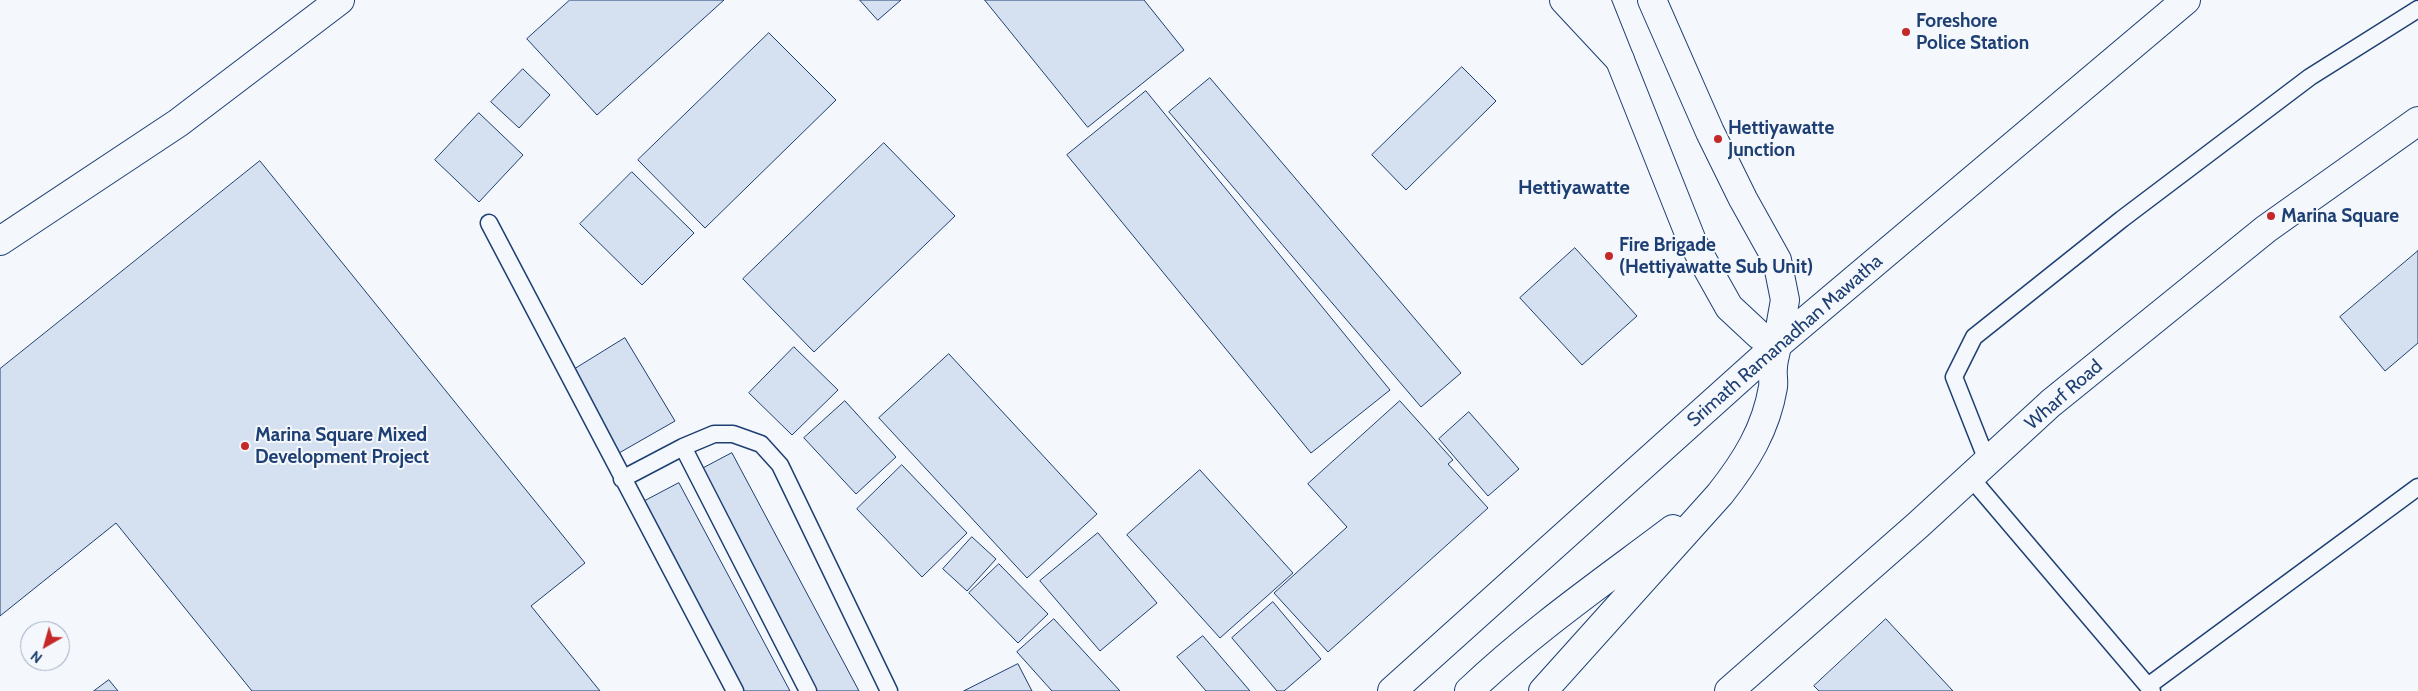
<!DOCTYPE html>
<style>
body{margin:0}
#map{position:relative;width:2418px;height:691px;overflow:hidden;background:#f4f7fb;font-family:Cabin,sans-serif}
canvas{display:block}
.north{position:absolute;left:20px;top:621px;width:50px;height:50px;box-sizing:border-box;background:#f4f7fb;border:1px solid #9eadc5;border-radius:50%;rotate:218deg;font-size:14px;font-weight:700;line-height:20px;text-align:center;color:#1d3f73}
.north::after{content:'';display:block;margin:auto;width:18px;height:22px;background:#c62828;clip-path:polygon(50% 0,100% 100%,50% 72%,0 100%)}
</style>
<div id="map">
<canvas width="2418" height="691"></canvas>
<div class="north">N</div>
</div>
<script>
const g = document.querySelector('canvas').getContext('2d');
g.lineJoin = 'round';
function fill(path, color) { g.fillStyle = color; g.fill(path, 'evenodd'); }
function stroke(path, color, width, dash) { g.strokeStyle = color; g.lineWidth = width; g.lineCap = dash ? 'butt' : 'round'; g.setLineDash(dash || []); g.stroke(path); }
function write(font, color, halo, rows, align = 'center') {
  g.font = font + ' Cabin,sans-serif'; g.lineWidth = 4; g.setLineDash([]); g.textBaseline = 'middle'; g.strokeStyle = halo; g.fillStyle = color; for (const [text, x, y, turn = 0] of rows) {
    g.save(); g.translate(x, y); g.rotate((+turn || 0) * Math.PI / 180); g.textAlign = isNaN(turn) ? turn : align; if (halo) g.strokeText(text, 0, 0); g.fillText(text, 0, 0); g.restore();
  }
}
const building = new Path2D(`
 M 570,0 L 724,0 L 597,115 L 527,39 Z
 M 860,0 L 901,0 L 878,20 Z
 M 985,0 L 1144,0 L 1184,50 L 1088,127 Z
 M 769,33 L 836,100 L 705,228 L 638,160 Z
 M 1462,67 L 1496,101 L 1406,190 L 1372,155 Z
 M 523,69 L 550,95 L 519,128 L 491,102 Z
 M 1210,78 L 1461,373 L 1421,407 L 1169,112 Z
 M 1146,91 L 1390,390 L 1311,453 L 1067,155 Z
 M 479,113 L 523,155 L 479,202 L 435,160 Z
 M 884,143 L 955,216 L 814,352 L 743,279 Z
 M 260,161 L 585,563 L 531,606 L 600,691 L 252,691 L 116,523 L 0,616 L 0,369 Z
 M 632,172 L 694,233 L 642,285 L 580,224 Z
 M 1575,248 L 1637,316 L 1582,365 L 1520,298 Z
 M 2418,251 L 2418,343 L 2385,371 L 2340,317 Z
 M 625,338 L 675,421 L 619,453 L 570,372 Z
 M 794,347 L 838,390 L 792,435 L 749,393 Z
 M 949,354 L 1097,514 L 1027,578 L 879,418 Z
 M 845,401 L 896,457 L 856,494 L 804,438 Z
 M 1400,401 L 1453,460 L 1448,464 L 1488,508 L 1328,652 L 1274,593 L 1347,527 L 1308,484 Z
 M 1469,412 L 1519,469 L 1488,496 L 1439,439 Z
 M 732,453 L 859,691 L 816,691 L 698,471 Z
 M 902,465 L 967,533 L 922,577 L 857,509 Z
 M 1200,470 L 1293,573 L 1220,638 L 1127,535 Z
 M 679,483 L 790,691 L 743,691 L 643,502 Z
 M 1098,533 L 1157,603 L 1100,651 L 1040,581 Z
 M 972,537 L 996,559 L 967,591 L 943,569 Z
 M 999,564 L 1048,614 L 1018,643 L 969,593 Z
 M 1273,602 L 1321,659 L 1284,691 L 1277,691 L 1232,638 Z
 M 1054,619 L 1120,691 L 1052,691 L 1017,652 Z
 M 1886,619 L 1953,691 L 1819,691 L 1814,686 Z
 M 1203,636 L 1250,691 L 1206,691 L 1177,657 Z
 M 1018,664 L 1032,691 L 964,691 Z
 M 109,680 L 118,691 L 94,691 Z`);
const service = new Path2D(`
 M 489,223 L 735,691
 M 683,447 L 808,691
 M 1988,463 L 1954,377 L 1974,337 L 2122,219 L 2310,77 L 2418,9
 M 1971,478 L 2152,691
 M 622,479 L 683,447 L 714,434 L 733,434 L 761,444 L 780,465 L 889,691
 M 2148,686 L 2418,487`);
const minor = new Path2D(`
 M 0,241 L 178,123 L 340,0`);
const tertiary = new Path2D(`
 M 1564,0 L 1620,60
 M 1469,691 C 1532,631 1604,581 1673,529
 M 1543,691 L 1720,494 C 1746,461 1766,429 1773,387 C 1774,381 1772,374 1773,368 C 1773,360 1776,353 1777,345`);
const secondary = new Path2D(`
 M 1729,691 L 1918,525 L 2051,403 L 2266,229 L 2418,121`);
const primary = new Path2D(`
 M 1596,0 L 1692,241 L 1729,307 L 1759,335 L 1777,345
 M 1652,0 L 1710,132 L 1743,199 L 1777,260 L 1785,300 L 1777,345
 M 1392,691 L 1777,345 L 2186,0`);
const markers = [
 [1906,32,5,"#c62828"],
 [1718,139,5,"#c62828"],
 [2271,216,5,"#c62828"],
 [1609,256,5,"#c62828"],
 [245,446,5,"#c62828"]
];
const poiNames = [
 ["Foreshore",1916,21],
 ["Police Station",1916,43],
 ["Hettiyawatte",1728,128],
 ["Junction",1728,150],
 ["Marina Square",2281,216],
 ["Fire Brigade",1619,245],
 ["(Hettiyawatte Sub Unit)",1619,267],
 ["Marina Square Mixed",255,435],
 ["Development Project",255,457]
];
const streetNames = [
 ["Srimath Ramanadhan Mawatha",1785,341,-41],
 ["Wharf Road",2064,395,-41]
];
const neighbourhoodNames = [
 ["Hettiyawatte",1574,188]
];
fill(building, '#d5e0f0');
stroke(building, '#1d3f73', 1);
stroke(service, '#1d3f73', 19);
stroke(minor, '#1d3f73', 30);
stroke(tertiary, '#1d3f73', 30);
stroke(secondary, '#1d3f73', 30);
stroke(primary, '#1d3f73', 30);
stroke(service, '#f4f7fb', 16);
stroke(minor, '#f4f7fb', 28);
stroke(tertiary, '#f4f7fb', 28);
stroke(secondary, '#f4f7fb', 28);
stroke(primary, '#f4f7fb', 28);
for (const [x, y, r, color] of markers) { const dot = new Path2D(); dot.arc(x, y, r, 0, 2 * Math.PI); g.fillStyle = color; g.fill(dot); stroke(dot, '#f4f7fb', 2); }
write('bold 19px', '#1d3f73', '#f4f7fb', poiNames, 'left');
write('19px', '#1d3f73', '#f4f7fb', streetNames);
write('bold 20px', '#1d3f73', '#f4f7fb', neighbourhoodNames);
</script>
